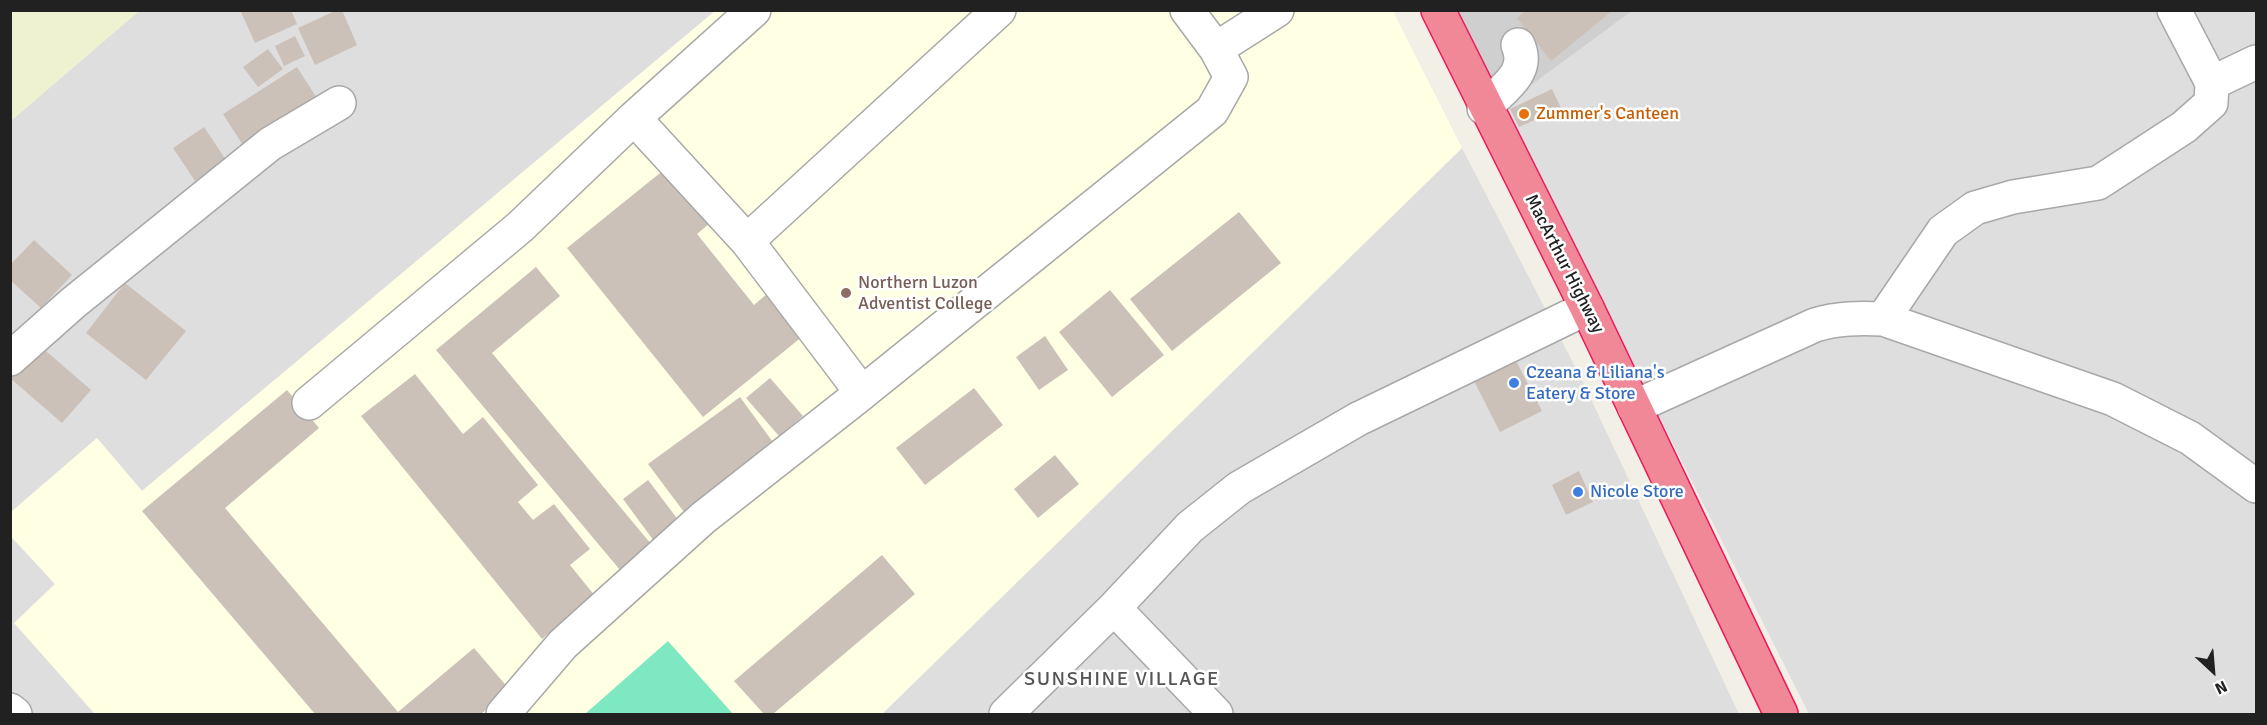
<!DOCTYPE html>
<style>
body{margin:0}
#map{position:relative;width:2267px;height:725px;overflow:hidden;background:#f2efe7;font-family:Signika,sans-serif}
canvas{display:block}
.frame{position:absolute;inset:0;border:12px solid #212121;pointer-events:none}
.north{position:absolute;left:2183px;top:641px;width:60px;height:60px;-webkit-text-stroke:4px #fff;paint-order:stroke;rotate:154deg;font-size:16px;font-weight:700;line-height:24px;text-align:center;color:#212121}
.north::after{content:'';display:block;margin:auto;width:21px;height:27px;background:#212121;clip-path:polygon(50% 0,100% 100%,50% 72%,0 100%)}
</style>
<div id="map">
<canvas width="2267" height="725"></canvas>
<div class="frame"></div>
<div class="north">N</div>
</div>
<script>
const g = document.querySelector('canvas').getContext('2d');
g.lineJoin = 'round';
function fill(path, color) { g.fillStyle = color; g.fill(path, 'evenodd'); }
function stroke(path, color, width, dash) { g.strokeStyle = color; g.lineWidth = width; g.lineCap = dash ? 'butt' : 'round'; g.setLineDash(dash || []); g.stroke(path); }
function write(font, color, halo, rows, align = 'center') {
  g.font = font + ' Signika,sans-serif'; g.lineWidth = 5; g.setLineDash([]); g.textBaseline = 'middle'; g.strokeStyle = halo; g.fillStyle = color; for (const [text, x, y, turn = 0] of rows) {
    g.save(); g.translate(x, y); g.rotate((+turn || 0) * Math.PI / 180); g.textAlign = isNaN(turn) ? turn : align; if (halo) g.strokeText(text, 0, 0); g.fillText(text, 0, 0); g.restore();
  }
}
const residential = new Path2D(`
 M 139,11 L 715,11 L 142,491 L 97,438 L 11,512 L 10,121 Z
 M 1632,11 L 2256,11 L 2256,714 L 1809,714 L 1503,106 Z
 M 1462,148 L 1581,378 L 1739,714 L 882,714 Z
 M 10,536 L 55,584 L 15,623 L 95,714 L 11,714 Z`);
const education = new Path2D(`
 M 715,11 L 1393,11 L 1462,148 L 882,714 L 95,714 L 14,623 L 55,584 L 11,536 L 11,512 L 97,438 L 142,491 Z`);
const religious = new Path2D(`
 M 1449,11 L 1632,11 L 1503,106 Z`);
const farmland = new Path2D(`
 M 11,10 L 139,10 L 139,11 L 11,121 Z`);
const pitch = new Path2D(`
 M 668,641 L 733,714 L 585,714 Z`);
const building = new Path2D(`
 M 240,10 L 291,10 L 297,24 L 255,43 Z
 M 337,10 L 342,10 L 357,45 L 315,65 L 298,28 Z
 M 1526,10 L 1613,10 L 1551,61 L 1517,18 Z
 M 295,36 L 305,56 L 284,66 L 275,46 Z
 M 268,49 L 283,69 L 258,87 L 243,67 Z
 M 297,67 L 320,103 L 246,150 L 223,114 Z
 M 1552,89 L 1561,108 L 1519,127 L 1510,109 Z
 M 204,127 L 226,160 L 195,181 L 173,148 Z
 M 665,169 L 709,224 L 697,234 L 754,305 L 768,293 L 803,336 L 703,417 L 567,248 Z
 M 1239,212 L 1281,263 L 1172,351 L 1130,299 Z
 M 34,240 L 72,275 L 41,308 L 10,280 L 10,265 Z
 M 536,267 L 560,296 L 492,353 L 651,544 L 620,570 L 436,350 Z
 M 125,283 L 186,331 L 146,380 L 86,333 Z
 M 1110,290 L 1164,355 L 1112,397 L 1059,332 Z
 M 1045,336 L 1068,370 L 1039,390 L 1016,357 Z
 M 39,345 L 91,390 L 62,423 L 10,378 Z
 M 1515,359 L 1542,411 L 1500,432 L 1474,381 Z
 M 415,374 L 463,434 L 483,417 L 538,485 L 518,502 L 533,520 L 554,504 L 590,549 L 570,565 L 595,596 L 542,639 L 361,416 Z
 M 770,378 L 803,416 L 779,436 L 746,398 Z
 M 974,388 L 1003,425 L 925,485 L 896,448 Z
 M 287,390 L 319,428 L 225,508 L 398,712 L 474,648 L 510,690 L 481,714 L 315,714 L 142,511 Z
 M 740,397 L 775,445 L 684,512 L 648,464 Z
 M 1055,455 L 1079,484 L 1038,518 L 1014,489 Z
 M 1579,471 L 1593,502 L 1566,515 L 1552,485 Z
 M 648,480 L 679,521 L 654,541 L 623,499 Z
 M 882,555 L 915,594 L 773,714 L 764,714 L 734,681 Z`);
const minor = new Path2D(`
 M 1216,49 L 1277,10
 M 2212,83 L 2256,62
 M 1484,108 C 1501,90 1531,73 1518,45
 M 634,118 L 754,10
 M 747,241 L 999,10
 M 1883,319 L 1943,231 L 1975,208 L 2013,197 L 2098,183 L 2184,127 L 2211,103 L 2212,83 L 2174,10
 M 10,359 L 73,303 L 270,144 L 339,103
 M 862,393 L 1212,111 L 1231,77 L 1216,49 L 1187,10
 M 309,403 L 520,227 L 634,118 L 747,241 L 862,393 L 703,518 L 563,644 L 503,714
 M 1634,407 L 1815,325 C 1838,318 1859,318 1883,319 L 2113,399 L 2190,438 L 2256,486
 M 1114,608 L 1216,714
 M 10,710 L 15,714
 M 1006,714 L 1114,608 L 1190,527 L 1239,488 L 1358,419 L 1587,308`);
const highway = new Path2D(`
 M 1438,10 L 1587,308 L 1781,714`);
const markers = [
 [1524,114,6,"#e8710a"],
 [846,293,6,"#8d6e63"],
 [1514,383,6,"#3f7fe0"],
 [1578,492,6,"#3f7fe0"]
];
const foodNames = [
 ["Zummer's Canteen",1536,114]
];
const streetNames = [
 ["MacArthur Highway",1564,264,63]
];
const educationNames = [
 ["Northern Luzon",858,283],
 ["Adventist College",858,304]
];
const shopNames = [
 ["Czeana & Liliana's",1526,373],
 ["Eatery & Store",1526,394],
 ["Nicole Store",1590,492]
];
const neighbourhoodNames = [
 ["SUNSHINE VILLAGE",1122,680]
];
fill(residential, '#dfdede');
fill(education, '#feffe3');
fill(religious, '#cfcfcf');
fill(farmland, '#eef2d1');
fill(pitch, '#7ee8c3');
fill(building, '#cbc1b9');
stroke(minor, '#a8a8a8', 36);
stroke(highway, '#ec1859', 36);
stroke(minor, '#fff', 33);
stroke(highway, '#f08898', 33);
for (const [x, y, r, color] of markers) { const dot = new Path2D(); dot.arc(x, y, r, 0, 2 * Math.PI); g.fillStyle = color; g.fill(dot); stroke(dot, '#fff', 2); }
write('18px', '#c56008', '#fff', foodNames, 'left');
write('18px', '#212121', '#fff', streetNames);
write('18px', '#785e54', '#fff', educationNames, 'left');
write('18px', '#366cbe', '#fff', shopNames, 'left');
g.letterSpacing = '1.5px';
write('20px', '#545454', '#fff', neighbourhoodNames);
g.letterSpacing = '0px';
</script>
